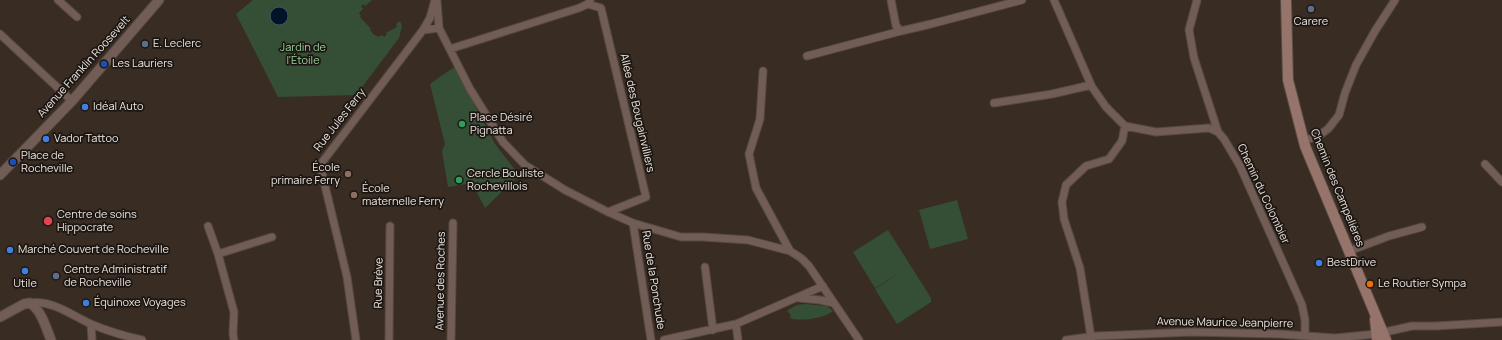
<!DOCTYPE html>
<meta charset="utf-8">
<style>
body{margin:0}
canvas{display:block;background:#392c23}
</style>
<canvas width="1502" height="340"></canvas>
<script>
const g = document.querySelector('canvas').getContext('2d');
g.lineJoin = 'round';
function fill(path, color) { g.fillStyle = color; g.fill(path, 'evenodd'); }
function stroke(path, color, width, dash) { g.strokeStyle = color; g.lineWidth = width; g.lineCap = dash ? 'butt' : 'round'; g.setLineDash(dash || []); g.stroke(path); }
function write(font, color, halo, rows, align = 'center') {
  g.font = font + ' Manrope,sans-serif'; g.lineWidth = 3.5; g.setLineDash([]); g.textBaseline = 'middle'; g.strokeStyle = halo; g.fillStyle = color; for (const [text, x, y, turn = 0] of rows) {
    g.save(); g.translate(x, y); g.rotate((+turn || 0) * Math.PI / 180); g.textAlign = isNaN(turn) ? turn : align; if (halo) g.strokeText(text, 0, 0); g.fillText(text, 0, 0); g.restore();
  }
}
const green = new Path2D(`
 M 253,0 L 372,0 L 365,6 L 364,4 L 361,6 L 363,9 L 359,13 L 361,16 L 360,17 L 371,29 L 370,30 L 374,35 L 375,35 L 378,37 L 382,35 L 384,37 L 387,34 L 386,33 L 397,27 L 396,24 L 400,21 L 402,26 L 399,38 L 356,95 L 278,97 L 236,14 Z
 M 455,67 L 495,144 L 519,175 L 485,208 L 472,183 L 448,187 L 442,151 L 445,144 L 430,84 L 441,76 Z
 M 957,200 L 968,239 L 930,249 L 919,210 Z
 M 888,230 L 931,298 L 931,302 L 897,324 L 875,289 L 904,270 L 875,288 L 853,252 Z
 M 805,304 L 827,306 L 833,311 C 826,318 799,322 790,318 L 791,315 L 787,311 L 788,310 L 797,305 Z`);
const water = new Path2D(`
 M270 16a9 9 0 1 1 18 0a9 9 0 1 1-18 0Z`);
const minor = new Path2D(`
 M 58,0 L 77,17
 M 891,0 L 896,26 L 901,31 L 931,24 L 1022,0
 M 1054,0 L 1092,87 L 1106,107 L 1125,126 L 1156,132 L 1209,128 L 1218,132 L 1224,139 L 1240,166 L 1302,305 L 1305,320 L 1305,336
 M 1197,0 L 1189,30 L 1194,58 L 1218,132
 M 437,1 L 439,28
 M 588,4 L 601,8 L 646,197 L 608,212
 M 423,30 L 439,28 L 470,89 L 503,142 L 525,165 L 565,190 L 608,212 L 633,223 L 681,237 L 703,237 L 748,240 L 790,251 L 801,258 L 809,266 L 859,340
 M 0,34 L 72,101
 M 450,49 L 579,8 L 588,4 L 590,0
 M 807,56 L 901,31
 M 763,71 L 760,119 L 749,154 L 756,188 L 790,251
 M 994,103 L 1052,94 L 1091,85
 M 1303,141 L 1318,136 L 1328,129 L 1339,115 L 1345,93 L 1356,65 L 1375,31 L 1395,0
 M 1485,164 L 1502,182
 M 633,223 L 651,340
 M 208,226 L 218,254
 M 1349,251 L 1389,236 L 1422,227
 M 705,267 L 713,330
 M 799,298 L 820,300 L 834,303
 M 30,303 C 53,300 71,315 91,324 C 107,331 125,336 142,340
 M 91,324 L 92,340
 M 736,324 L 738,340
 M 1091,337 L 1080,268 L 1064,219 L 1062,202 L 1066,185 L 1086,166 L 1109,159 L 1122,141 L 1125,126
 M 234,340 L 233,334 L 234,312 L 218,254 L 272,237
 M 356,340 L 347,277 L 320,165 L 423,30 L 430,18 L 435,0
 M 389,340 L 390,226
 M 451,340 L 453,223
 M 664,340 L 736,324 L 823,286
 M 1066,340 L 1097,336 L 1192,332 L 1279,334 L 1335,338 L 1376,334 L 1412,326 L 1436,326 L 1502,322`);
const tertiary = new Path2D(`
 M 0,175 L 72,101 L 159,0
 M 0,317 L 24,304 L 30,303 C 42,311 46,328 51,340`);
const secondary = new Path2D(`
 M 1286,0 L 1288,80 L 1305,146 L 1386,340
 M 1375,319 L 1377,340`);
const markers = [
 [1311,9,4,"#5c6f8a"],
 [145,44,4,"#5c6f8a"],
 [104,64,4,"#1a4fb4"],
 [85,107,4,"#3f7fe0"],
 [462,124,4,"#2e9e5b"],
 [46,139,4,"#3f7fe0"],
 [13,162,4,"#1a4fb4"],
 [348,174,4,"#8d6e63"],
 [459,180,4,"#2e9e5b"],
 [354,195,4,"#8d6e63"],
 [48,221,5,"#e0444e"],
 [10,250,4,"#3f7fe0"],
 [1319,263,4,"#3f7fe0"],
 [25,271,4,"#3f7fe0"],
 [56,276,4,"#5c6f8a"],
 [1370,284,4,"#e8710a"],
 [86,303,4,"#3f7fe0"]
];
const poiNames = [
 ["Carere",1311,22,"center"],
 ["E. Leclerc",153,44],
 ["Les Lauriers",112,64],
 ["Idéal Auto",93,107],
 ["Place Désiré",470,118],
 ["Pignatta",470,131],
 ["Vador Tattoo",54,139],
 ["Place de",21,156],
 ["Rocheville",21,169],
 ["École",340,168,"right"],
 ["primaire Ferry",340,181,"right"],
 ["Cercle Bouliste",467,174],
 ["Rochevillois",467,187],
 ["École",362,189],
 ["maternelle Ferry",362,202],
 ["Centre de soins",57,215],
 ["Hippocrate",57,228],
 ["Marché Couvert de Rocheville",18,250],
 ["BestDrive",1327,263],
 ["Centre Administratif",64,270],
 ["de Rocheville",64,283],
 ["Utile",25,284,"center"],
 ["Le Routier Sympa",1378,284],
 ["Équinoxe Voyages",94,303]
];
const parkNames = [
 ["Jardin de",303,48],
 ["l'Étoile",303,61]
];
const streetNames = [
 ["Avenue Franklin Roosevelt",84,67,-48],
 ["Allée des Bougainvilliers",637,113,77],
 ["Rue Jules Ferry",340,120,-52],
 ["Chemin des Campelières",1337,188,68],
 ["Chemin du Colombier",1263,194,65],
 ["Rue de la Ponchude",653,280,81],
 ["Avenue des Roches",441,281,-89],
 ["Rue Brève",379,283,-89],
 ["Avenue Maurice Jeanpierre",1225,323,1]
];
fill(green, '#354f36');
fill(water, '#001429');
stroke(water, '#47525f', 1);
stroke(minor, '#564941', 9);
stroke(tertiary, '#564941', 11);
stroke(secondary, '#564941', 12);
stroke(minor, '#715c56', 7);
stroke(tertiary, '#715c56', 9);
stroke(secondary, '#96746b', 10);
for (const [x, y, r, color] of markers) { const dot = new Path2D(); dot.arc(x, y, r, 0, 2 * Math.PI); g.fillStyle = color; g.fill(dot); stroke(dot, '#1c1612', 1.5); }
write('11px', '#ede4de', '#1c1612', poiNames, 'left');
write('11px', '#99d29c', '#1c1612', parkNames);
write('11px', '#ede4de', '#1c1612', streetNames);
</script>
